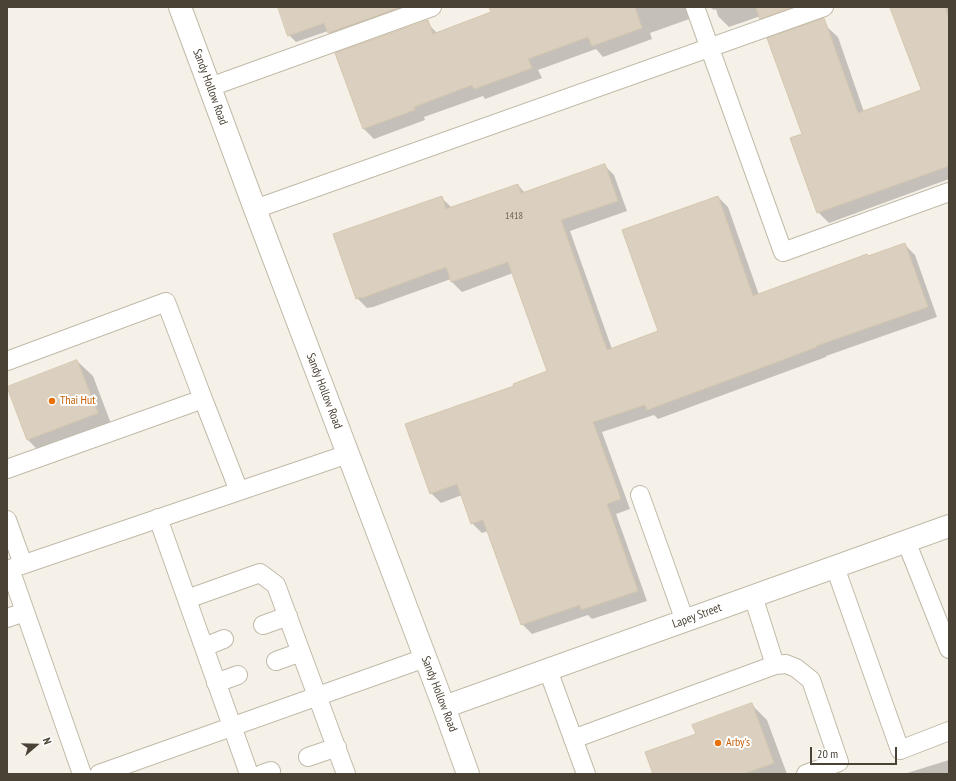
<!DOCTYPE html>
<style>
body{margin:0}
#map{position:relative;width:956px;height:781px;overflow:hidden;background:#f5f1e8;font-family:"PT Sans Narrow",sans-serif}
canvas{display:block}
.frame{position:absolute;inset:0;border:8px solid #4a4235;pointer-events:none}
.north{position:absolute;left:16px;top:725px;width:40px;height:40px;-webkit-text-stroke:3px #fff;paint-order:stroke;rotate:70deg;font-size:11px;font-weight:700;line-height:16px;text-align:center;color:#4a4235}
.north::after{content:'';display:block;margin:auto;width:14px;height:18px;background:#4a4235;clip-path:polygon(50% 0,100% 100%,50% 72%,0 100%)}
.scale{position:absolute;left:810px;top:747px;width:87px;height:18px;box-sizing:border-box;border:2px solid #4a4235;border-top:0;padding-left:5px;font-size:12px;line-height:14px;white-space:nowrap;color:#4a4235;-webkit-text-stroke:3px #fff;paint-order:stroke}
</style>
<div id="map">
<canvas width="956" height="781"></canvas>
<div class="frame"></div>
<div class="north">N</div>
<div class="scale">20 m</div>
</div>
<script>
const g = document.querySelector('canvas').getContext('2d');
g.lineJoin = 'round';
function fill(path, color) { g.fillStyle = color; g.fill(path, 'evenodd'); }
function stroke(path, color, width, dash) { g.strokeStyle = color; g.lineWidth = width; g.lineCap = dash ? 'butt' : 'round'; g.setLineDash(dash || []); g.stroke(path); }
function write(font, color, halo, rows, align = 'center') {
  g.font = font + ' "PT Sans Narrow",sans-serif'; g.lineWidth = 4; g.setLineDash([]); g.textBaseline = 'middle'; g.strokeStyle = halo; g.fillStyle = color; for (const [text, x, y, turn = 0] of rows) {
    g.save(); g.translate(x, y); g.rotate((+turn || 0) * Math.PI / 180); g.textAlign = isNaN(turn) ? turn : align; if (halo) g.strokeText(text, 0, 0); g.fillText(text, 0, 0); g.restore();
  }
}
const shadow = new Path2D(`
 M 279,7 L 421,7 L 336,40 L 328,31 L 296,42 L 289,35 Z
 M 490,7 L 781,7 L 781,9 L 729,27 L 718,16 L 716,9 L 714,10 L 709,7 L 703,7 L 695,17 L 650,33 L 652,39 L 603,57 L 596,49 L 538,70 L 542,78 L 485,99 L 483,96 L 424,117 L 425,120 L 374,139 L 363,128 L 429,25 L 437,33 L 493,13 Z
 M 891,7 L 949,7 L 949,179 L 829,223 L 818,212 L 803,134 L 827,27 L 838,37 L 864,112 L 922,91 Z
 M 604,165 L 614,175 L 627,211 L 570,231 L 612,349 L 660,332 L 718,197 L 728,207 L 759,295 L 905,245 L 915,255 L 937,317 L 826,356 L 826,357 L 788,371 L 658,419 L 654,415 L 602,432 L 630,509 L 616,514 L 647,601 L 592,619 L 588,615 L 532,634 L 522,624 L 488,531 L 482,533 L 472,523 L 462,495 L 441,503 L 431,493 L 515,386 L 548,372 L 513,273 L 462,292 L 452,282 L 451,279 L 373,307 L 367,308 L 357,298 L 441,197 L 451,207 L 518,185 L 525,193 Z
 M 77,361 L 93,376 L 113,429 L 43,455 L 28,440 Z
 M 752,705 L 767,720 L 787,774 L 654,774 L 697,734 Z
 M 949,760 L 949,774 L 904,774 Z`);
const building = new Path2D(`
 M 278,7 L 401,7 L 328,33 L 324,23 L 288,36 Z
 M 489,7 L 635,7 L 642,28 L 592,46 L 588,37 L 528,59 L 532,68 L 474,89 L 472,85 L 414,107 L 415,110 L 363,129 L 335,53 L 428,20 L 433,34 L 491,12 Z
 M 756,7 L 793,7 L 760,19 Z
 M 890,7 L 945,7 L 949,18 L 949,166 L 817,213 L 790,138 L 802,134 L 767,38 L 824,18 L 858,113 L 921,90 Z
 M 605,164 L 618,201 L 561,220 L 607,350 L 658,331 L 622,230 L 718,196 L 753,296 L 867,254 L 868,256 L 905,243 L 928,307 L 816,346 L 817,347 L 777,362 L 647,410 L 645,405 L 593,422 L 621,499 L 607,504 L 638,591 L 581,610 L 580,605 L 521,625 L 483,520 L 471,524 L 457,484 L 430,494 L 405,424 L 514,386 L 513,384 L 547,371 L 508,262 L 451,282 L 446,267 L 362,298 L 361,297 L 356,299 L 333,234 L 442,196 L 446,209 L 518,184 L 521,193 Z
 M 77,360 L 98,413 L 27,440 L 7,387 Z
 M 752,703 L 774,763 L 743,774 L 653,774 L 645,752 L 696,734 L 692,725 Z`);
const service = new Path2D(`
 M 695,7 L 783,252 L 949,192
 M 210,87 L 432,7
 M 255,209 L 824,7
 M 7,361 L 166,302 L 203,399
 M 7,469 L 203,399 L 239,491
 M 640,495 L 685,621
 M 158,518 L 249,774
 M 7,520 L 23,564
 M 906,541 L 949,649
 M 835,567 L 900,750 L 949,731
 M 10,569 L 82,774
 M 7,570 L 348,454
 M 753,596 L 775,665
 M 187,599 L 260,573 L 276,585 L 346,774
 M 7,618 L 25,612
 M 263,625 L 288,616
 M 204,647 L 224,639
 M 276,661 L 301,652
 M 548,670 L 586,774
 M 216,683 L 238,675
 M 573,739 L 775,665 L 786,664 L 796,668 L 811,680 L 839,762 L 806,774
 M 308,757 L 337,747
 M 99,774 L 425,658
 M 262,774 L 271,771`);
const minor = new Path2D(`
 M 444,707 L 949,526`);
const tertiary = new Path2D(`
 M 180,7 L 255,209 L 444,707 L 468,774`);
const markers = [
 [52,401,4,"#e8710a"],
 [718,743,4,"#e8710a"]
];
const numberNames = [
 ["1418",514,216]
];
const streetNames = [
 ["Sandy Hollow Road",210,87,70],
 ["Sandy Hollow Road",324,391,69],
 ["Lapey Street",697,616,-20],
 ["Sandy Hollow Road",439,694,69]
];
const foodNames = [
 ["Thai Hut",60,401],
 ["Arby's",726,743]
];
fill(shadow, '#0003');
fill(building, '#dbd0bf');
stroke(building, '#d4c6ae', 1);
stroke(service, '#c2baa9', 20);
stroke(minor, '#c2baa9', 24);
stroke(tertiary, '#c2baa9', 24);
stroke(service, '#fff', 18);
stroke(minor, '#fff', 22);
stroke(tertiary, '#fff', 22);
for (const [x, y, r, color] of markers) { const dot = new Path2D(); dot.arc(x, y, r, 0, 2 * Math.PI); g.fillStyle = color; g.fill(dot); stroke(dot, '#fff', 1.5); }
write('10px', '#6e6658', null, numberNames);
write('12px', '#4a4235', '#fff', streetNames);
write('12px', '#c56008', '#fff', foodNames, 'left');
</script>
